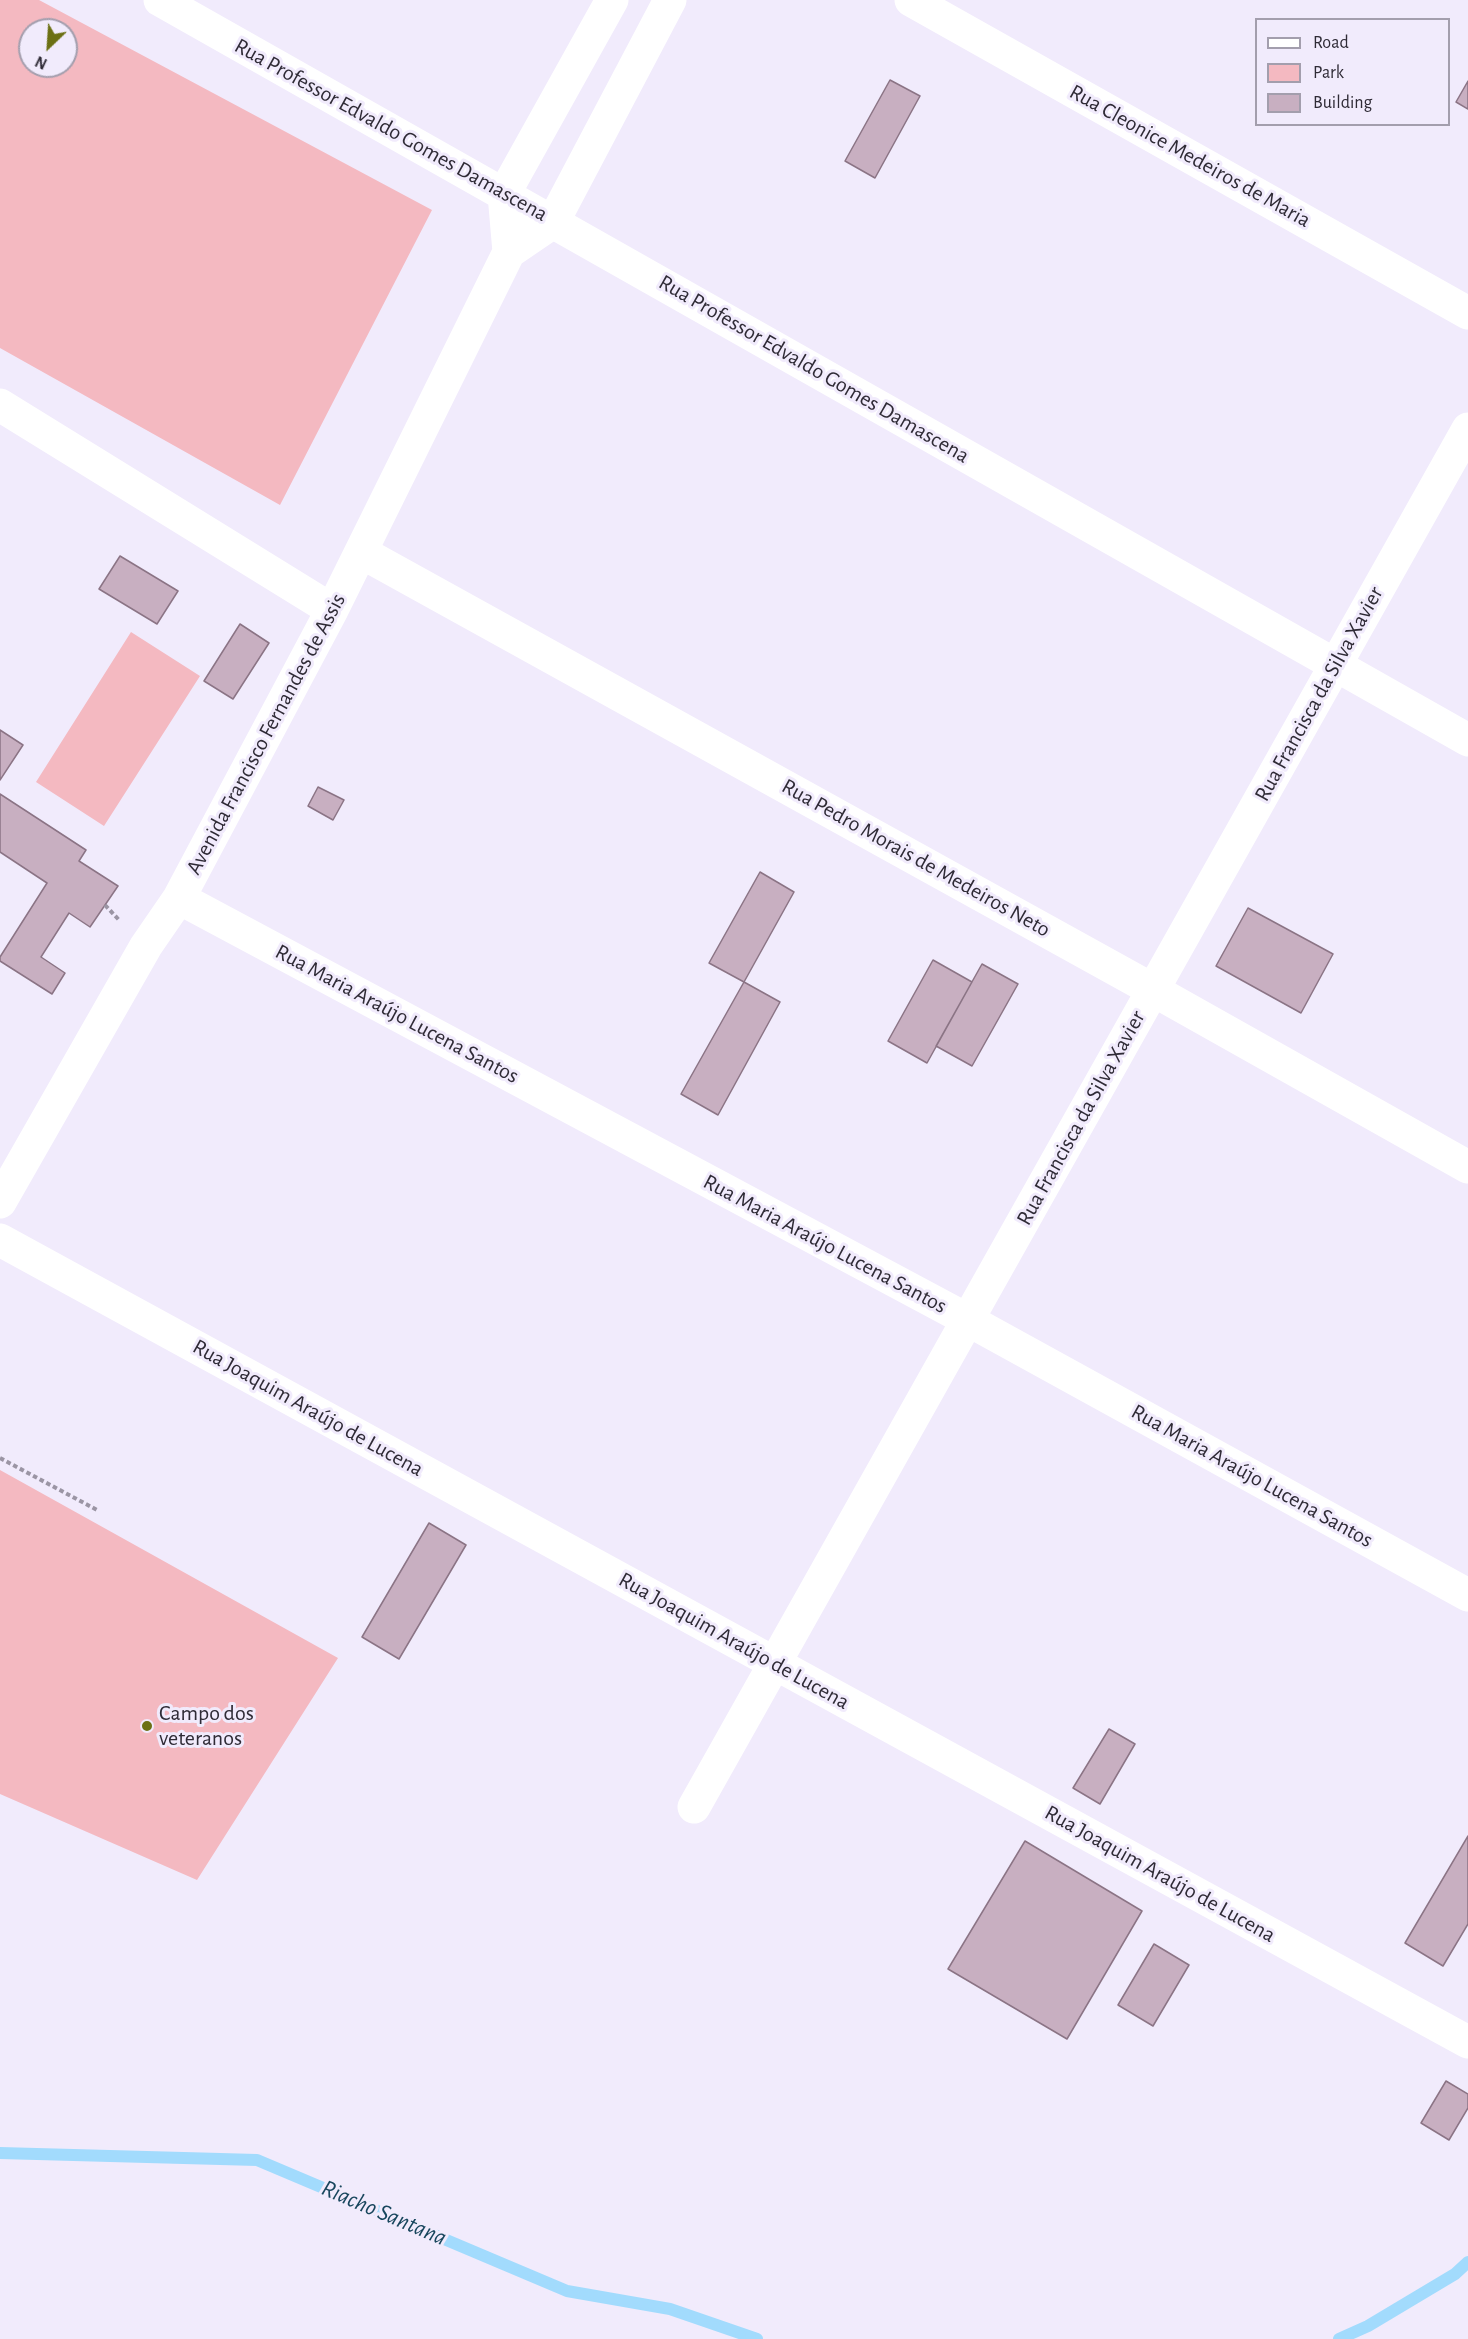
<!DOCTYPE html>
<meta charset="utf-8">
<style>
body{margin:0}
#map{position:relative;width:1468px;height:2339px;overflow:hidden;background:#f1ebfc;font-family:"Alegreya Sans",sans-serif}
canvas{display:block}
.legend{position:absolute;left:1255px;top:18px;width:195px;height:108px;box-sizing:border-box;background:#f1ebfc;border:2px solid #a39ead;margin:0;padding:8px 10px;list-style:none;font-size:18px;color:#2f2b36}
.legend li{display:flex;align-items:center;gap:12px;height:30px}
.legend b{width:30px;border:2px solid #a39ead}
.north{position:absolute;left:18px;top:18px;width:60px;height:60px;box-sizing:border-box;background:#f1ebfc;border:2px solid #a39ead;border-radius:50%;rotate:205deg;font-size:16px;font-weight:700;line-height:24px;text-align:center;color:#2f2b36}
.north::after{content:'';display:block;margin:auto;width:21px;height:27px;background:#6c7014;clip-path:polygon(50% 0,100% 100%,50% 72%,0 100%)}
</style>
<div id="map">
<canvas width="1468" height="2339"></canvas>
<ul class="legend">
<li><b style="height:8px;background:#fff"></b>Road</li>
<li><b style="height:16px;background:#f4b9c1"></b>Park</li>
<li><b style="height:16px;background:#c8afc1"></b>Building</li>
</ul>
<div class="north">N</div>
</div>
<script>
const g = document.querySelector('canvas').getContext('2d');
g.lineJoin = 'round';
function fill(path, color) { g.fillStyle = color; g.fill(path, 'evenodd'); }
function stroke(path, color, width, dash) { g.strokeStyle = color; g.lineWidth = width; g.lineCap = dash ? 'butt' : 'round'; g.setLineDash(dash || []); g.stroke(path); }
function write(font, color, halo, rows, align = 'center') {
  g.font = font + ' "Alegreya Sans",sans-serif'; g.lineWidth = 6; g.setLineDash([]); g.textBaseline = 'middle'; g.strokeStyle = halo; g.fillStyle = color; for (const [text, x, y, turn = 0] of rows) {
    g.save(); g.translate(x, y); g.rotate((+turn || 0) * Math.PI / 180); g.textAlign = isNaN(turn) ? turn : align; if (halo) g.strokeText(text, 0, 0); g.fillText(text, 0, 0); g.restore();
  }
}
const green = new Path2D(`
 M 0,0 L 39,0 L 432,210 L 280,505 L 0,348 ZM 30,30 L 66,30 L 66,66 L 30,66 Z
 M 131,632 L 200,676 L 104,826 L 36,782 Z
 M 0,1470 L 338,1658 L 197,1880 L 0,1794 Z`);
const stream = new Path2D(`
 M 0,2153 L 257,2160 L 567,2291 L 670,2309 L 757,2339
 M 1339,2339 L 1368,2326 L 1455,2274 L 1468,2262`);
const building = new Path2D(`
 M 890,80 L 920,96 L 875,178 L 845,161 Z
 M 1468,81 L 1468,109 L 1456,102 Z
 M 120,556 L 178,591 L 157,624 L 99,589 Z
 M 240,624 L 269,643 L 233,699 L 204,681 Z
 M 0,730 L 23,745 L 0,780 Z
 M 318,787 L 344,800 L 333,820 L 308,806 Z
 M 0,794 L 86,850 L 79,861 L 118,886 L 90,927 L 69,913 L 41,957 L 65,973 L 52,994 L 0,961 L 0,957 L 47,883 L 0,852 Z
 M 760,872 L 794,892 L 744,982 L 709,963 Z
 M 1248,908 L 1333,954 L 1301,1013 L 1216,966 Z
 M 933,960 L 972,982 L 927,1063 L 888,1041 Z
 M 982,964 L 1018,984 L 972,1066 L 936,1046 Z
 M 744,982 L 780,1002 L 718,1115 L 681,1094 Z
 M 429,1523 L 466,1545 L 399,1659 L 362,1637 Z
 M 1109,1729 L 1135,1744 L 1100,1804 L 1073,1788 Z
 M 1468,1836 L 1468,1924 L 1443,1966 L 1405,1943 Z
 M 1025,1841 L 1142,1911 L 1067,2039 L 948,1969 Z
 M 1154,1944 L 1189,1965 L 1153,2026 L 1118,2005 Z
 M 1446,2081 L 1468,2094 L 1468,2108 L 1449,2140 L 1421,2123 Z`);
const path = new Path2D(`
 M 105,905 L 119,920
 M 0,1458 L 99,1511`);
const minor = new Path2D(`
 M 160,0 L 1468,740
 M 911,0 L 1468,313
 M 509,252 L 504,194 L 612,0
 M 0,405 L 332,610
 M 361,552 L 1153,990 L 1468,1167
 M 179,898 L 968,1320 L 1468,1595
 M 0,1202 L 146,946 L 179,898 L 332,610 L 509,252 L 553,222 L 670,0
 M 0,1240 L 1468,2042
 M 694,1807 L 1468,429`);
const markers = [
 [147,1726,6,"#6c7014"]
];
const streetNames = [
 ["Rua Professor Edvaldo Gomes Damascena",391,130,29],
 ["Rua Cleonice Medeiros de Maria",1190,156,29],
 ["Rua Professor Edvaldo Gomes Damascena",814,369,30],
 ["Rua Francisca da Silva Xavier",1319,694,-61],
 ["Avenida Francisco Fernandes de Assis",266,734,-62],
 ["Rua Pedro Morais de Medeiros Neto",916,858,29],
 ["Rua Maria Araújo Lucena Santos",397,1014,28],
 ["Rua Francisca da Silva Xavier",1081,1118,-61],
 ["Rua Maria Araújo Lucena Santos",825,1244,28],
 ["Rua Joaquim Araújo de Lucena",308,1408,29],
 ["Rua Maria Araújo Lucena Santos",1252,1476,29],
 ["Rua Joaquim Araújo de Lucena",734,1641,29],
 ["Rua Joaquim Araújo de Lucena",1160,1874,29]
];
const poiNames = [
 ["Campo dos",159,1713],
 ["veteranos",159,1738]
];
const waterNames = [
 ["Riacho Santana",384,2213,23]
];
fill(green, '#f4b9c1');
stroke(stream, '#a2dbfd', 12);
fill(building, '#c8afc1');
stroke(building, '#8b7485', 1.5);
stroke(path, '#9b95a4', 4, [4.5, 3]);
stroke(minor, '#fff', 33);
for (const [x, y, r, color] of markers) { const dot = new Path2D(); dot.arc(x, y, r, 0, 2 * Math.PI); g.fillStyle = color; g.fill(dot); stroke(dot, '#f1ebfc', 2); }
write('22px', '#2f2b36', '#f1ebfc', streetNames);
write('22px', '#2f2b36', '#f1ebfc', poiNames, 'left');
write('italic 24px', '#18465d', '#f1ebfc', waterNames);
</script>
